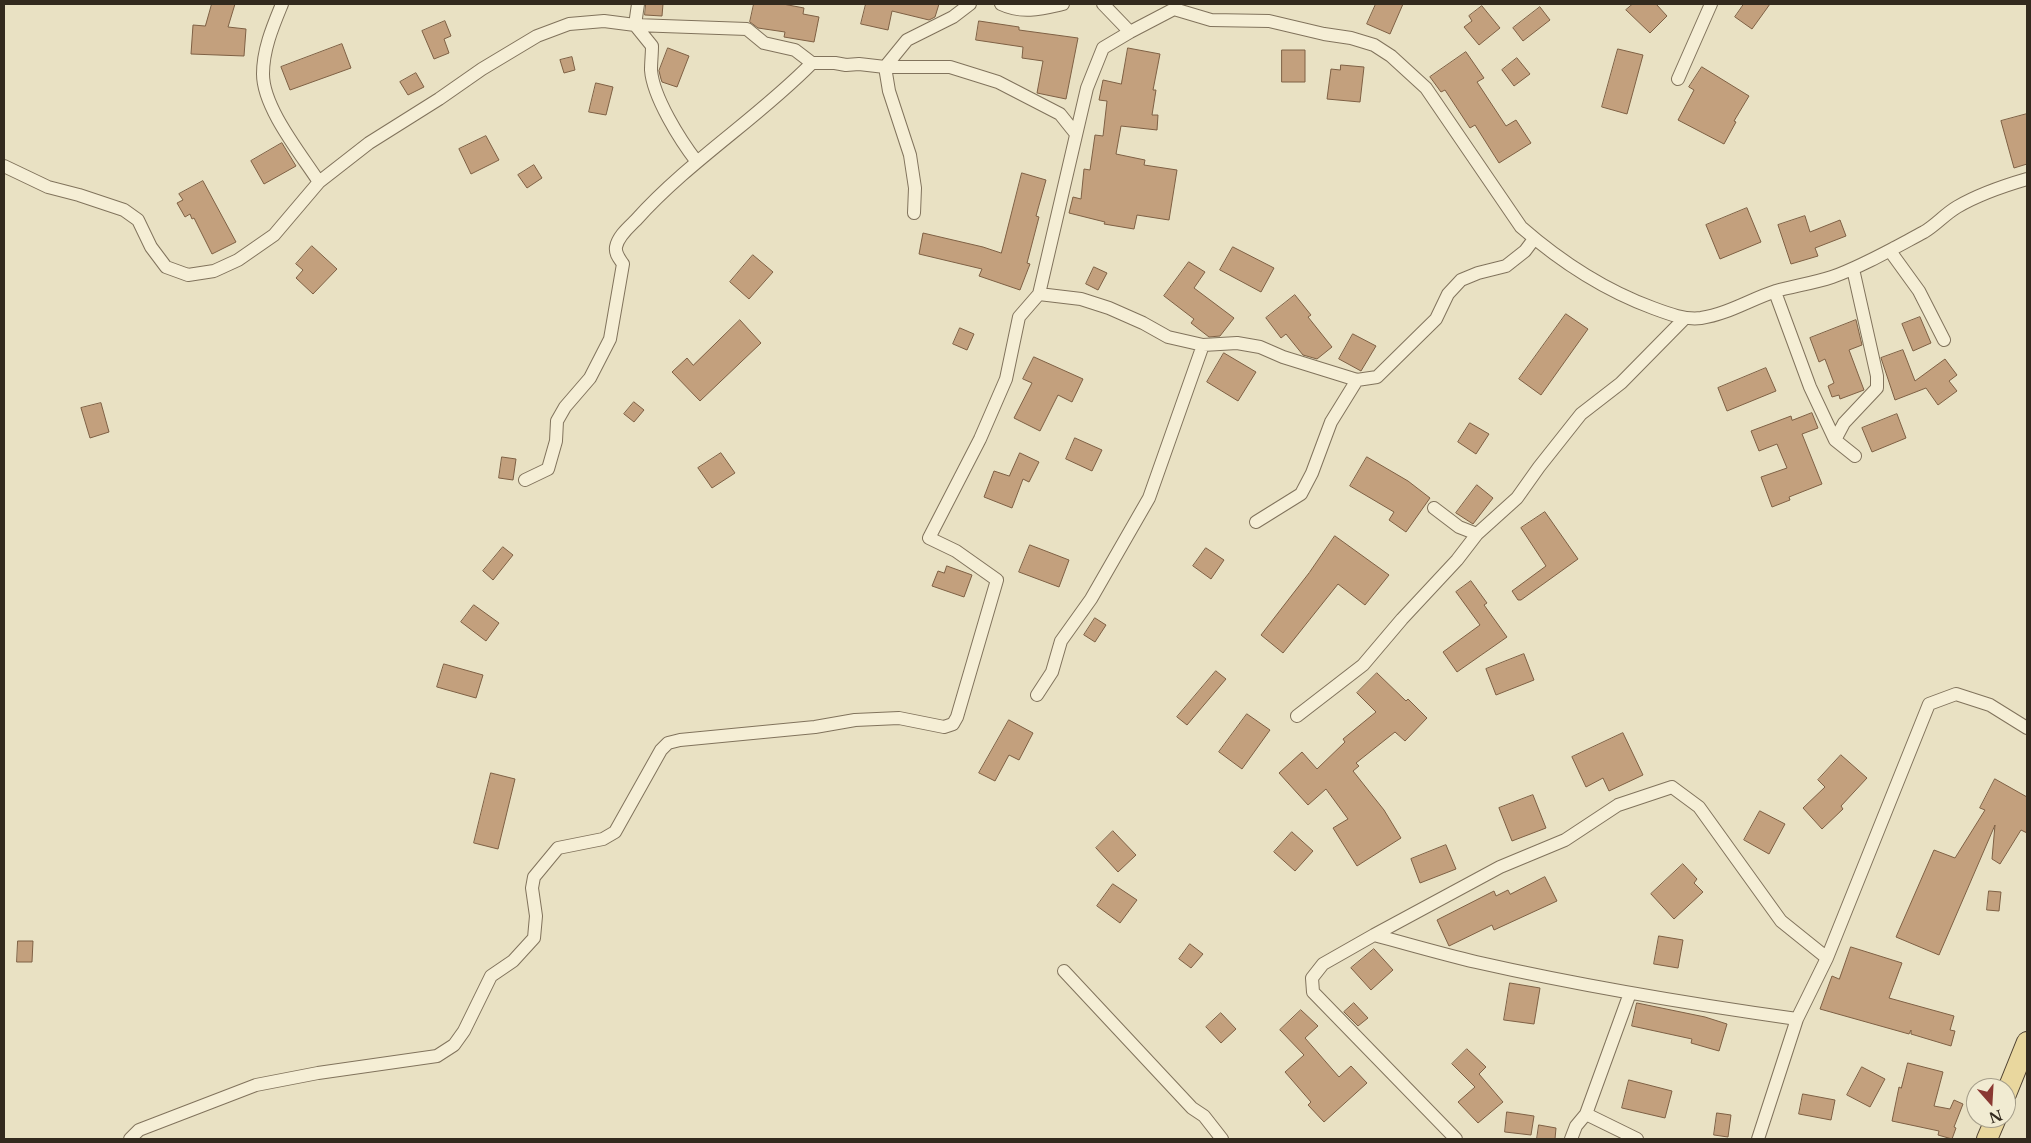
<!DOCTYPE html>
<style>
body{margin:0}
#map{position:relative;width:2031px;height:1143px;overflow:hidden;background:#e9e1c3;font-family:"Libre Baskerville",serif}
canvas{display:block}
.frame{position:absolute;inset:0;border:5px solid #332a1e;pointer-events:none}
.north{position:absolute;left:1966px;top:1078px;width:50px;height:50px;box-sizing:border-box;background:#f1ebd2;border:1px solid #a59e8a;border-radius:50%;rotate:161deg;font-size:14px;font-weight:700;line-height:20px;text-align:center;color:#332a1e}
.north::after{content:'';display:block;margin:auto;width:18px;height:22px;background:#8a3832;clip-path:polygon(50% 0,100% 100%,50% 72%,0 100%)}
</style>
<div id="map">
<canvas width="2031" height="1143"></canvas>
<div class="frame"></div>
<div class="north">N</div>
</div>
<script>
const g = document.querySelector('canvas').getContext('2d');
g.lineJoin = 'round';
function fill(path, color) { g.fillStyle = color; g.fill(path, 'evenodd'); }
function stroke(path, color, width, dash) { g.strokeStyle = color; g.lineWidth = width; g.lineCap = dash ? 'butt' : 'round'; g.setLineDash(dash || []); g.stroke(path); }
const building = new Path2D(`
 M 212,4 L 235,4 L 228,27 L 246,29 L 244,56 L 191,54 L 193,25 L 205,26 Z
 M 646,4 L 663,4 L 662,16 L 645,15 Z
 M 754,4 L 783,4 L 804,8 L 803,14 L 819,17 L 814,42 L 784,37 L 785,32 L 758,28 L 750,22 Z
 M 866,4 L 939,4 L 935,17 L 929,20 L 892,11 L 888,30 L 861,24 Z
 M 1376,4 L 1403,4 L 1390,34 L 1367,24 Z
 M 1633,4 L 1656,4 L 1667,16 L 1650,33 L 1626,10 Z
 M 1744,4 L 1770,4 L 1752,29 L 1735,17 Z
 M 1482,6 L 1500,28 L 1479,45 L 1464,27 L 1472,21 L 1469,16 Z
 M 1540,7 L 1550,20 L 1523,41 L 1513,28 Z
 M 445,21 L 451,36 L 444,39 L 449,53 L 434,59 L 422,31 Z
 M 979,21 L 1019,27 L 1019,30 L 1078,38 L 1066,99 L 1037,93 L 1043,61 L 1022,58 L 1023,47 L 976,40 Z
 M 342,44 L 351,68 L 290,90 L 281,67 Z
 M 668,48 L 689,56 L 677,87 L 662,82 L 661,79 L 659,71 Z
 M 1128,48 L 1160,54 L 1153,90 L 1156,90 L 1152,115 L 1158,115 L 1157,130 L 1121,126 L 1116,154 L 1145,160 L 1144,165 L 1177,170 L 1169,220 L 1137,215 L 1134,229 L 1104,224 L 1105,222 L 1069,213 L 1073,197 L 1081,199 L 1084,169 L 1090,170 L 1095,135 L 1103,136 L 1107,101 L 1099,100 L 1103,80 L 1121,84 Z
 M 1618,49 L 1643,55 L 1627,114 L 1602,107 Z
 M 1282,50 L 1305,50 L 1305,82 L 1282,82 Z
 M 1466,52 L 1484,78 L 1477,82 L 1506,126 L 1516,120 L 1531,143 L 1499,163 L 1475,125 L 1470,128 L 1445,90 L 1441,92 L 1430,77 Z
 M 572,57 L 575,70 L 564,73 L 560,60 Z
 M 1517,58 L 1530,74 L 1514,86 L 1502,70 Z
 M 1341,65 L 1364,67 L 1360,102 L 1327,99 L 1331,69 L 1340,70 Z
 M 1702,67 L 1749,96 L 1734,121 L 1736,122 L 1724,144 L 1678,120 L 1694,90 L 1689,87 Z
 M 416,73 L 424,87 L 408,95 L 400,82 Z
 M 596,83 L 613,87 L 606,115 L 589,112 Z
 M 2027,114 L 2027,164 L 2014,168 L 2001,121 Z
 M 486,136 L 499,160 L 471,174 L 459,149 Z
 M 282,143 L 296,166 L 264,184 L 251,161 Z
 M 534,165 L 542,178 L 527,188 L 518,175 Z
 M 1022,173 L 1046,180 L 1036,216 L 1039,217 L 1027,263 L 1030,264 L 1020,290 L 979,276 L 982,269 L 919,254 L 923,233 L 983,247 L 1001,253 Z
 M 203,181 L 236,242 L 212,254 L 194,218 L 192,219 L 190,214 L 185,217 L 177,203 L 183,200 L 179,194 Z
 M 1747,208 L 1761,242 L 1720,259 L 1706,225 Z
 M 1805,216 L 1810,232 L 1840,220 L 1846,236 L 1815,248 L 1818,256 L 1791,264 L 1778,225 Z
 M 312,246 L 337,269 L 313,294 L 296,278 L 303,270 L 296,264 Z
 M 1233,247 L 1274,268 L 1261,292 L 1220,270 Z
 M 753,255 L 773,272 L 749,299 L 730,282 Z
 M 1189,262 L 1205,272 L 1194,288 L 1234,318 L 1220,336 L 1209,337 L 1191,323 L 1194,319 L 1164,296 Z
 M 1094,267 L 1107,273 L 1098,290 L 1086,284 Z
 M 1295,295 L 1311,315 L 1308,317 L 1332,347 L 1317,359 L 1303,355 L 1286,334 L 1281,338 L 1266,318 Z
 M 1566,314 L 1588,329 L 1541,395 L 1519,379 Z
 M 1920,317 L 1931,343 L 1913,351 L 1902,324 Z
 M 740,320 L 761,343 L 700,401 L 672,372 L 687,358 L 693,365 Z
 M 1856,320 L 1862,345 L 1849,350 L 1864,390 L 1840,399 L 1839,395 L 1832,397 L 1828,386 L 1834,383 L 1825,359 L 1819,362 L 1810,338 Z
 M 960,328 L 974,334 L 967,350 L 953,344 Z
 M 1353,334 L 1376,346 L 1361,371 L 1339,359 Z
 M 1903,350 L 1915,381 L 1945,359 L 1957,375 L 1949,381 L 1957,391 L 1938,405 L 1926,388 L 1895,400 L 1881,358 Z
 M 1224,353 L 1256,372 L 1238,401 L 1207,382 Z
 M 1034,357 L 1083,379 L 1072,402 L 1058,395 L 1040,431 L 1014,418 L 1032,383 L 1023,379 Z
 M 1766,368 L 1776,391 L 1727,411 L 1718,388 Z
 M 634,402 L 644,410 L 634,422 L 624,414 Z
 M 101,403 L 109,432 L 90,438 L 81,408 Z
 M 1812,413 L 1818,428 L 1802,434 L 1822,484 L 1789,497 L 1790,500 L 1772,507 L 1761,477 L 1787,468 L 1777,444 L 1759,451 L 1751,431 L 1791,416 L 1792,420 Z
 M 1897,414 L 1906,438 L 1872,452 L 1862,428 Z
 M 1470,423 L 1489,434 L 1476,454 L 1458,442 Z
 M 1075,438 L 1102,450 L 1092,471 L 1066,459 Z
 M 721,453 L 735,473 L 712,488 L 698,468 Z
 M 1020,453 L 1039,462 L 1029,482 L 1023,479 L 1012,508 L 984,497 L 994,471 L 1009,476 Z
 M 502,457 L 516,459 L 513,480 L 499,478 Z
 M 1367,457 L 1408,481 L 1430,498 L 1406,532 L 1389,520 L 1394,512 L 1350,486 Z
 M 1477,485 L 1493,498 L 1473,524 L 1456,513 Z
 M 1545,512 L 1578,559 L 1521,600 L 1518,600 L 1512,591 L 1546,566 L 1521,528 Z
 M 1335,536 L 1389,575 L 1365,605 L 1338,584 L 1283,653 L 1261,635 L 1309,573 Z
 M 1030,545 L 1069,560 L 1059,587 L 1019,572 Z
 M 503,547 L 513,555 L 493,580 L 483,571 Z
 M 1206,548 L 1224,560 L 1211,579 L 1193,566 Z
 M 947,566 L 972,575 L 964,597 L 932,586 L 938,571 L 944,573 Z
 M 1471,581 L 1487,603 L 1484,605 L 1507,637 L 1457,672 L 1443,652 L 1480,625 L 1456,592 Z
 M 474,605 L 499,623 L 486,641 L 461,622 Z
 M 1095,618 L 1106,625 L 1095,642 L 1084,635 Z
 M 1524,654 L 1534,680 L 1496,695 L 1486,669 Z
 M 444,664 L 483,675 L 476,698 L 437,687 Z
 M 1216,671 L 1226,679 L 1187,725 L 1177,717 Z
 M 1377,673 L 1406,701 L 1408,699 L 1427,718 L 1405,741 L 1395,732 L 1356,763 L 1359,766 L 1353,771 L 1384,810 L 1401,838 L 1357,866 L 1333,828 L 1348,819 L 1326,789 L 1308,805 L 1279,773 L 1302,752 L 1317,769 L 1345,742 L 1343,739 L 1376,712 L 1357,693 Z
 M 1247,714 L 1270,730 L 1242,769 L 1219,752 Z
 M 1009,720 L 1033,733 L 1019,760 L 1009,755 L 995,781 L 979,773 Z
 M 1623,733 L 1643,775 L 1609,791 L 1603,778 L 1586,787 L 1572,757 Z
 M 1841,755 L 1867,778 L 1841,806 L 1843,809 L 1822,829 L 1803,808 L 1825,787 L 1818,780 Z
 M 491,773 L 515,779 L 498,849 L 474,843 Z
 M 1995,779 L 2027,797 L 2027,833 L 2021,830 L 2000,864 L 1992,859 L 1995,825 L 1939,955 L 1896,937 L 1934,850 L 1955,858 L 1985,810 L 1980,808 Z
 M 1533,795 L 1546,828 L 1512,841 L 1499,808 Z
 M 1760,811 L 1785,824 L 1769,854 L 1744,840 Z
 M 1113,831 L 1136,855 L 1118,872 L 1096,848 Z
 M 1292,832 L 1313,851 L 1295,871 L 1274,852 Z
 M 1446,845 L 1456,869 L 1420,883 L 1411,859 Z
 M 1683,864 L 1697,879 L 1694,883 L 1703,892 L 1674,919 L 1651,894 Z
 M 1545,877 L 1557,901 L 1494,930 L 1492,925 L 1449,946 L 1437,920 L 1494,891 L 1496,896 L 1508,890 L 1510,894 Z
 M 1113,884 L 1137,900 L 1120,923 L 1097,906 Z
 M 1989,891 L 2001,892 L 1999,911 L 1987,910 Z
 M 1659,936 L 1683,940 L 1678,968 L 1654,964 Z
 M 18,941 L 33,941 L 32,962 L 17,962 Z
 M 1190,944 L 1203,954 L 1191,968 L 1179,959 Z
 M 1851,947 L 1902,963 L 1889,998 L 1954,1016 L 1950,1030 L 1955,1031 L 1951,1046 L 1911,1034 L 1911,1030 L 1909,1034 L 1820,1009 L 1832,976 L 1839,979 Z
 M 1374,949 L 1393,970 L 1371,990 L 1351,968 Z
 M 1510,983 L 1540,988 L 1534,1024 L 1504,1020 Z
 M 1354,1003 L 1368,1018 L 1358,1026 L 1344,1012 Z
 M 1637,1003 L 1705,1017 L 1727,1024 L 1719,1051 L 1691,1043 L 1692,1039 L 1632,1026 Z
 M 1301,1010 L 1318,1026 L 1305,1038 L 1339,1077 L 1351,1066 L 1367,1083 L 1324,1122 L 1308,1105 L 1311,1102 L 1285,1072 L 1304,1055 L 1280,1030 Z
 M 1221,1013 L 1236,1029 L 1221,1043 L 1206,1027 Z
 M 1467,1049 L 1486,1067 L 1479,1074 L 1503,1102 L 1478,1123 L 1458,1102 L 1475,1087 L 1452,1064 Z
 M 1908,1063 L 1943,1072 L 1934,1106 L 1950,1109 L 1954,1100 L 1963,1104 L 1954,1127 L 1956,1128 L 1952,1139 L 1938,1135 L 1939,1131 L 1892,1121 L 1899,1087 L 1901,1088 Z
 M 1862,1067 L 1885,1079 L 1870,1107 L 1847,1095 Z
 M 1629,1080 L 1672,1091 L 1665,1118 L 1622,1108 Z
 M 1803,1094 L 1835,1100 L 1831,1120 L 1799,1114 Z
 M 1507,1112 L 1534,1116 L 1531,1135 L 1505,1132 Z
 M 1717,1113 L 1731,1115 L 1728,1137 L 1714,1135 Z
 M 1539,1125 L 1556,1128 L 1555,1139 L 1537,1139 Z`);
const minor = new Path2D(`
 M 282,4 C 273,26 263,49 263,74 C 263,108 301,154 319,182
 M 638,4 L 635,25 L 652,46 C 652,54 651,62 651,70 C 653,97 680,140 697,162
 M 1001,4 C 1022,14 1041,9 1063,4
 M 1103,4 L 1130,32
 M 1678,79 L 1711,4
 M 4,166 L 48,187 L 79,195 L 124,210 L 138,220 L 151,247 L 166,267 L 188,275 L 214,271 L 238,260 L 274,235 L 319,182 L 369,143 L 439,99 L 482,69 L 537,36 L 569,24 L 604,21 L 635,25 L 747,29 L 764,43 L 795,50 L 812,63 L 835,63 L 846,65 L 859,64 L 885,67 L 950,67 L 998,82 L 1060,114 L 1076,134
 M 914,213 L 915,188 L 910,155 L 889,91 L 885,67 L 907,40 L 953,17 L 970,4
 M 1894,248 L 1890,251 L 1919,291 L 1944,340
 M 1775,292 L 1810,387 L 1835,440 L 1855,456
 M 1039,294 L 1081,299 L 1109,308 L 1143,323 L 1168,337 L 1203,345 L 1237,343 L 1260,347 L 1283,357 L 1357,380 L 1377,377 L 1436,319 L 1448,294 L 1461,280 L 1478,273 L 1506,266 L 1525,251 L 1534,239
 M 1835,440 L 1844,423 L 1877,388 L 1877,376 L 1853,269
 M 525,480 L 548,469 L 556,441 L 557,421 L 565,407 L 590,378 L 610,339 L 623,264 C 619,258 615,254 616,247 C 618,236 629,227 636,220 C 689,161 757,119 812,63
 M 1434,508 L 1459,527 L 1477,534 L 1517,498 L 1539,467 L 1581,414 L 1621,383 L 1685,318
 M 1256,522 L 1301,494 L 1312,473 L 1331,422 L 1357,380
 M 1037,695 L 1052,672 L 1061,641 L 1091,599 L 1149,498 L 1203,345
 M 1297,716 L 1363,665 L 1402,619 L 1457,560 L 1477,534
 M 1374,935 C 1408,944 1442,954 1476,962 C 1582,986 1690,1004 1797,1019
 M 1064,971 L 1192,1108 L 1204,1116 L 1222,1139
 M 1586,1114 L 1637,1139
 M 130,1139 L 139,1130 L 256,1085 L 318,1073 L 437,1056 L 454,1045 L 464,1031 L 491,976 L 513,961 L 534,938 L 536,916 L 532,888 L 534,877 L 558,848 L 603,839 L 615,832 L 661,750 L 668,743 L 680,740 L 815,727 L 855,720 L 899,718 L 944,727 L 953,724 L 957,717 L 997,580 L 956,551 L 929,538 L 980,439 L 1006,379 L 1019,317 L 1039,294 L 1087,88 L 1103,48 L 1130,32 L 1174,9 L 1211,20 L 1269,21 L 1324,34 L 1351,38 L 1374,45 L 1391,56 L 1426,88 L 1521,227 C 1561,262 1604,290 1653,308 C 1669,314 1685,320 1701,318 C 1728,314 1751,299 1776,291 C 1794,286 1814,283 1832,277 C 1863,266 1894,248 1924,232 C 1936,225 1945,214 1957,207 C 1979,194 2003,186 2027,179
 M 1456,1139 L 1313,992 L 1312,978 L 1323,964 L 1374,935 L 1500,867 L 1565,840 L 1618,805 L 1672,787 L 1699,807 L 1781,921 L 1827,958
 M 1571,1139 L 1576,1126 L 1586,1114 L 1630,993
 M 1758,1139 L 1797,1019 L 1827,958 L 1929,704 L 1956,694 L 1990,705 L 2027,728`);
const primary = new Path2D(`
 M 2006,1094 L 2027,1042
 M 1987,1139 L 1996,1118`);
fill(building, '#c3a07d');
stroke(building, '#7e6044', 1);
stroke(minor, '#81735c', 14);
stroke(primary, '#4f4130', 22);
stroke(minor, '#f5eed5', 12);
stroke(primary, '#e9d79e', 20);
</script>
